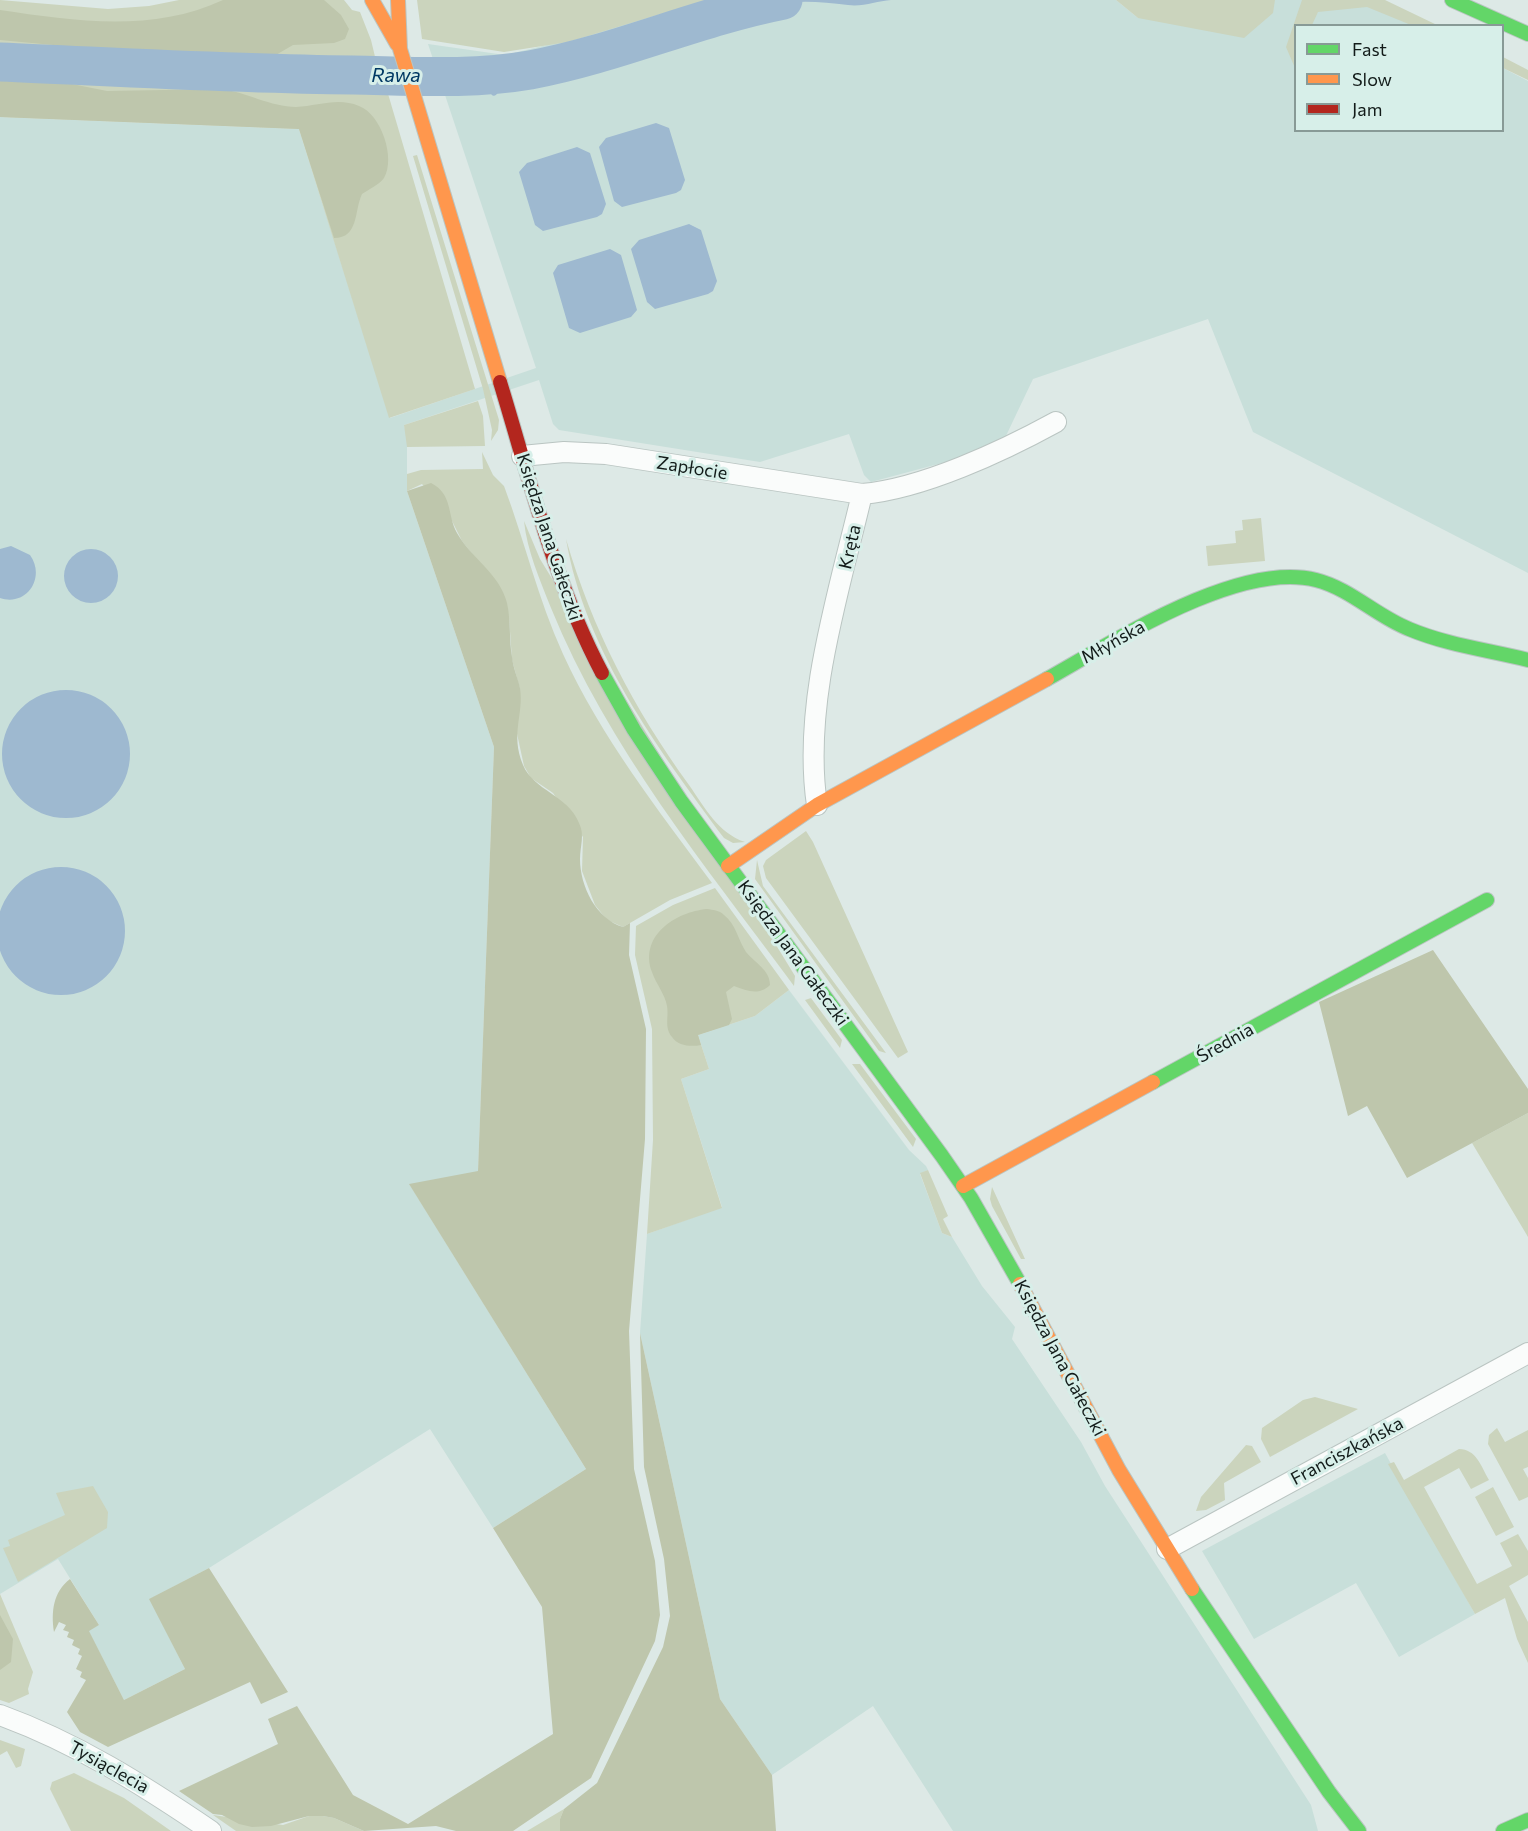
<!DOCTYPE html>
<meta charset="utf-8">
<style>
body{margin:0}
#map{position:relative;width:1528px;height:1831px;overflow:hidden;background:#dde9e6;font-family:Commissioner,sans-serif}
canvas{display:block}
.legend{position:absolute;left:1294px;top:24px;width:210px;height:108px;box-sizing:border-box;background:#d7efe9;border:2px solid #889a96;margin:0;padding:8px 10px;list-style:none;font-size:18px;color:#121b19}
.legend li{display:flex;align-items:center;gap:12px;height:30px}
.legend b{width:30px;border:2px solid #889a96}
</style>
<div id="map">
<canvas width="1528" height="1831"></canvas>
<ul class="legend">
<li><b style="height:8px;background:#63d668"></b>Fast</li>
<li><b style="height:8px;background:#ff974d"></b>Slow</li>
<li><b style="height:8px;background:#b3261e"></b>Jam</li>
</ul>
</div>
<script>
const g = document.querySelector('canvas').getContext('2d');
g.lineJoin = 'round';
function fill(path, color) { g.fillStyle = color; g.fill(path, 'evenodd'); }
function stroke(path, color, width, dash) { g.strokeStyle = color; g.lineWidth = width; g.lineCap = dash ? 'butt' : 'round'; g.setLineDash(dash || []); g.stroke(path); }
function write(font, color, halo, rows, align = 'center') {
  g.font = font + ' Commissioner,sans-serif'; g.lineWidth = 6; g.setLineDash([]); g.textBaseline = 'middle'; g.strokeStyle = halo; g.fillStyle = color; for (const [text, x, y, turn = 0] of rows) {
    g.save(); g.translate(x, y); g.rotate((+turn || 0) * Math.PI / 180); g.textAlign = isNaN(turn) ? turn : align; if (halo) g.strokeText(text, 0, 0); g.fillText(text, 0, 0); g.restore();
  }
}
const built = new Path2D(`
 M 644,0 L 1116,0 L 1138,18 L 1177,0 L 1367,0 L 1418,25 L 1296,26 L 1296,130 L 1502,130 L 1503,68 L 1528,81 L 1528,573 L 1253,432 L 1208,319 L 1033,379 L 1004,440 L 957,459 L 871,482 L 864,475 L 849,434 L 760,462 L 559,430 L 553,424 L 539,380 L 404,425 L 407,437 L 407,491 L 494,747 L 478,1172 L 410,1185 L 586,1469 L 493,1528 L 430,1429 L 209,1568 L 150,1599 L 185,1669 L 124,1700 L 88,1630 L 99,1625 L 58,1559 L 0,1594 L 0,117 L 299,129 L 390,418 L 536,368 L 428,44 L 505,55 L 547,45 Z
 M 789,990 L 909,1150 L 926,1166 L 928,1170 L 920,1174 L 942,1233 L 952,1237 L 982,1286 L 1015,1327 L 1012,1339 L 1081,1442 L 1105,1486 L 1311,1805 L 1318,1831 L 953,1831 L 873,1706 L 772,1775 L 720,1699 L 640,1333 L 647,1234 L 722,1207 L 681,1079 L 709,1069 L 698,1035 L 755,1016 Z
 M 1385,1453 L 1475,1614 L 1399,1657 L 1356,1583 L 1254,1639 L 1202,1551 Z`);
const green = new Path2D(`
 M 0,0 L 108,9 L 149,6 L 179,0 L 344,0 L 352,10 L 360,12 L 371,40 L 377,65 C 252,71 125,65 0,59 Z
 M 417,0 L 707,0 L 568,42 L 504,52 L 422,39 Z
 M 1116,0 L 1275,0 L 1273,13 L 1244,38 L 1138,18 Z
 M 1302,0 L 1385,0 L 1437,25 L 1411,25 L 1367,7 L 1318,12 L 1312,25 L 1296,26 L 1295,68 L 1286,47 Z
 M 1503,57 L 1528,70 L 1528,80 L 1503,68 Z
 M 0,72 L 386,87 L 475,389 L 389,418 L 299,129 L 0,117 Z
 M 417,155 L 499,420 L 498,430 L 491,441 L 492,430 L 483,389 L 413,156 Z
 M 478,401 L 483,416 L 485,446 L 407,447 L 404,425 Z
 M 482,452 L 493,475 L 504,486 C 525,542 538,599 563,654 C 601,737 658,810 712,883 L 670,900 L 623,927 L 607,920 L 595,905 L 582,871 L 583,837 L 553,793 L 531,778 L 524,766 L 516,729 L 520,689 L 512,660 L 509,617 L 481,565 L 462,541 L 451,519 L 422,484 L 407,491 L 407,474 L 421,470 L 483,469 Z
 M 1261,518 L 1265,561 L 1208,566 L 1206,546 L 1236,543 L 1235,531 L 1243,530 L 1242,520 Z
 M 524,521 L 540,559 L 795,976 L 794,986 C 705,865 608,748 551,608 C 540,580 527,551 524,521 Z
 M 566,539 C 592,629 634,709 689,785 C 705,808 718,833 745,842 L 733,843 L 724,838 C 658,749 585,651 566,539 Z
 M 806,831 L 813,842 L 908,1052 L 898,1058 L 766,878 L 763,866 L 766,860 Z
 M 757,860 L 763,886 L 886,1053 L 879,1051 L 755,879 Z
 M 715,888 L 789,990 L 755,1016 L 698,1035 L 709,1069 L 681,1079 L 722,1208 L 647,1234 L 653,1140 L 652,1029 L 635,955 L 636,926 L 673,905 Z
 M 811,998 L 842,1040 L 840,1048 L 805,1000 Z
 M 852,1064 L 860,1064 L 916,1139 L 913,1147 Z
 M 1528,1113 L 1528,1237 L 1472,1143 Z
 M 928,1170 L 948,1216 L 943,1219 L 952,1237 L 942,1233 L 920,1173 Z
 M 992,1187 L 1025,1259 L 1021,1259 L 992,1206 L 990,1199 Z
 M 1315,1397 L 1358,1409 L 1270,1457 L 1261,1439 L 1262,1428 L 1303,1400 Z
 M 1497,1428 L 1505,1442 L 1528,1430 L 1528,1467 L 1523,1469 L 1528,1478 L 1528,1497 L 1519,1501 L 1488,1444 L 1489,1435 Z
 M 1246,1445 L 1252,1446 L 1261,1462 L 1224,1483 L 1225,1500 L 1206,1510 L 1196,1511 L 1201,1497 Z
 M 1459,1449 C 1476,1449 1481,1466 1489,1480 L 1471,1489 L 1459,1468 L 1424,1487 L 1477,1584 L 1512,1566 L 1500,1543 L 1518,1534 L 1528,1551 L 1528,1575 L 1509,1586 L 1528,1622 L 1528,1663 L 1517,1639 L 1505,1598 L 1475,1614 L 1388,1464 L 1394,1462 L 1404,1480 Z
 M 93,1486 L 108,1512 L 107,1528 L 18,1582 L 3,1548 L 10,1546 L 8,1540 L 65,1515 L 56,1493 Z
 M 1493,1487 L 1514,1527 L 1496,1536 L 1475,1497 Z
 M 0,1594 L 33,1672 L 28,1689 L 29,1694 L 9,1703 L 0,1700 Z
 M 0,1740 L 25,1749 L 21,1766 L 16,1768 L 7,1751 L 0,1755 Z
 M 74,1773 L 124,1798 L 171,1831 L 71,1831 L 50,1789 L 52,1782 Z
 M 564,1809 L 560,1819 L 560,1831 L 527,1831 Z
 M 213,1815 L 283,1825 L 309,1816 L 323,1816 L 334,1818 L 364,1831 L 236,1831 Z`);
const forest = new Path2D(`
 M 223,0 L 324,0 L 341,15 L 349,29 L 345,39 L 334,43 L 293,45 L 274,56 L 259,59 L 188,55 L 120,60 L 87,55 L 53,45 L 0,40 L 0,10 C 74,21 152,33 223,0 Z
 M 0,79 L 62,82 L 107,91 L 221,89 C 246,92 271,107 296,107 C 318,106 338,97 359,106 C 381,114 396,158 384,178 C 379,185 369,189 362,194 C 354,211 359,238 334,238 L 299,129 L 0,117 Z
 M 431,483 C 453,494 447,515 457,533 C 471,558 500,574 507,603 C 511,621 509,640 512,657 C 513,668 518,678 520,688 C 524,716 510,733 523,765 C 534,791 568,795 579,823 C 585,835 580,846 580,859 C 580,886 596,919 623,927 L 630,923 L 629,955 L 646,1029 L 645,1139 L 629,1331 L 634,1469 L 655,1561 L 660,1615 L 655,1641 L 591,1778 L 513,1831 L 456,1831 L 436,1826 L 364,1831 L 334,1818 L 323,1816 L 309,1816 L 271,1826 L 252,1827 L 239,1824 L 222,1815 L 213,1814 L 179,1791 L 278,1744 L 268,1719 L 297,1706 L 353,1795 L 408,1824 L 553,1734 L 542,1607 L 493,1528 L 586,1469 L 409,1184 L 478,1171 L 494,747 L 407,491 Z
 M 707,909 C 713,910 719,910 724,915 C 736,924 738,940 746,952 C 755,963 770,970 770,985 C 759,996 747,991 734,986 L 726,992 L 732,1019 L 729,1025 L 698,1035 L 701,1045 C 691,1047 678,1046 672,1037 C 664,1027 669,1018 667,1006 C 665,994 656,984 652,972 C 639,936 675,912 707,909 Z
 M 1433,950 L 1528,1089 L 1528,1113 L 1407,1178 L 1367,1106 L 1348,1116 L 1319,1002 Z
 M 640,1333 L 720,1699 L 772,1775 L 776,1831 L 560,1831 L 560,1819 L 564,1809 L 597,1783 L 663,1647 L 670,1616 L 664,1559 L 644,1467 Z
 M 209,1568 L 288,1692 L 261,1704 L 250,1682 L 108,1747 L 80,1732 L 67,1712 L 86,1680 L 80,1677 L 82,1672 L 76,1669 L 82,1656 L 78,1654 L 80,1649 L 72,1645 L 74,1640 L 67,1637 L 69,1632 L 63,1630 L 66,1625 L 59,1622 L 54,1632 C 51,1612 53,1592 70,1579 L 99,1625 L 89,1631 L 124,1700 L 185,1669 L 149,1599 Z
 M 0,1615 L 13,1639 L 11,1662 L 0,1670 Z`);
const water = new Path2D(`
 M 776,0 L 891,0 C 877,1 863,7 848,5 C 823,2 802,0 776,4 Z
 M 656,123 L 669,128 L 685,180 L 681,190 L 676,193 L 622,207 L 614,201 L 599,147 L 606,138 Z
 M 577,147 L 590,153 L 606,204 L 602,214 L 597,217 L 543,231 L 535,225 L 519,172 L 527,163 Z
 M 689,224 L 701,230 L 717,281 L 713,291 L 708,294 L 655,309 L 647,302 L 631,249 L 639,240 Z
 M 610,249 L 621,255 L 637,310 L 631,317 L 580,333 L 569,328 L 553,273 L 558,265 Z
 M 11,546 L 30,555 C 46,577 27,607 0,598 L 0,549 Z
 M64 576a27 27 0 1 1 54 0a27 27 0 1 1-54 0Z
 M2 754a64 64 0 1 1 128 0a64 64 0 1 1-128 0Z
 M-3 931a64 64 0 1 1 128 0a64 64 0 1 1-128 0Z`);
const stream = new Path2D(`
 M 473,76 L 486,82 L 494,92`);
const river = new Path2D(`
 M 0,62 C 118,67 235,74 353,75 C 412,76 472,80 530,70 C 616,54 697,17 783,0`);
const street = new Path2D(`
 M 522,456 L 564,452 L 606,454 L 862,494
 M 817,805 C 802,705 839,592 862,494 C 922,489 1003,451 1056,422
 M 1167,1549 L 1528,1353
 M 0,1715 C 77,1743 143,1785 211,1831`);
const fast = new Path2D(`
 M 1452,0 L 1528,34
 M 602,673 L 634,730 L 681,801 L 942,1156 L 971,1198 L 1020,1284
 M 1047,679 C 1113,642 1239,560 1316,580 C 1351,589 1376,616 1409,629 C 1447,645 1488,650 1528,660
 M 1153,1082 L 1487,900
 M 1192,1589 L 1329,1792 L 1359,1831
 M 1503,1831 L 1528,1820`);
const slow = new Path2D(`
 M 372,0 L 397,44
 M 398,0 L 400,49 L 500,382
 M 728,866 L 817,805 L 1047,679
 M 963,1186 L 1153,1082
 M 1020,1284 L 1119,1470 L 1192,1589`);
const jam = new Path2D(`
 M 500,382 C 530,480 554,582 602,673`);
const streetNames = [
 ["Zapłocie",692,468,9],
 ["Księdza Jana Gałeczki",549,537,72],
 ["Kręta",850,547,-77],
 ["Młyńska",1113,642,-29],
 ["Księdza Jana Gałeczki",793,953,54],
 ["Średnia",1225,1043,-29],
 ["Księdza Jana Gałeczki",1060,1358,62],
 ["Franciszkańska",1347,1451,-28],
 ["Tysiąclecia",109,1767,29]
];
const waterNames = [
 ["Rawa",396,75]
];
fill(built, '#c8dfda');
fill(green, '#cbd4bd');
fill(forest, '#bec6ac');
fill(water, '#9eb9d0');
stroke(stream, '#9eb9d0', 7);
stroke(river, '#9eb9d0', 39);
stroke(street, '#bac5c2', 22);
stroke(fast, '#bac5c2', 16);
stroke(slow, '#bac5c2', 16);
stroke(jam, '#bac5c2', 16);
stroke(street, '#fafcfb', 20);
stroke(fast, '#63d668', 14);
stroke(slow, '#ff974d', 14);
stroke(jam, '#b3261e', 14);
write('18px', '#121b19', '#d7efe9', streetNames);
write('italic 20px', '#003863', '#d7efe9', waterNames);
</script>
